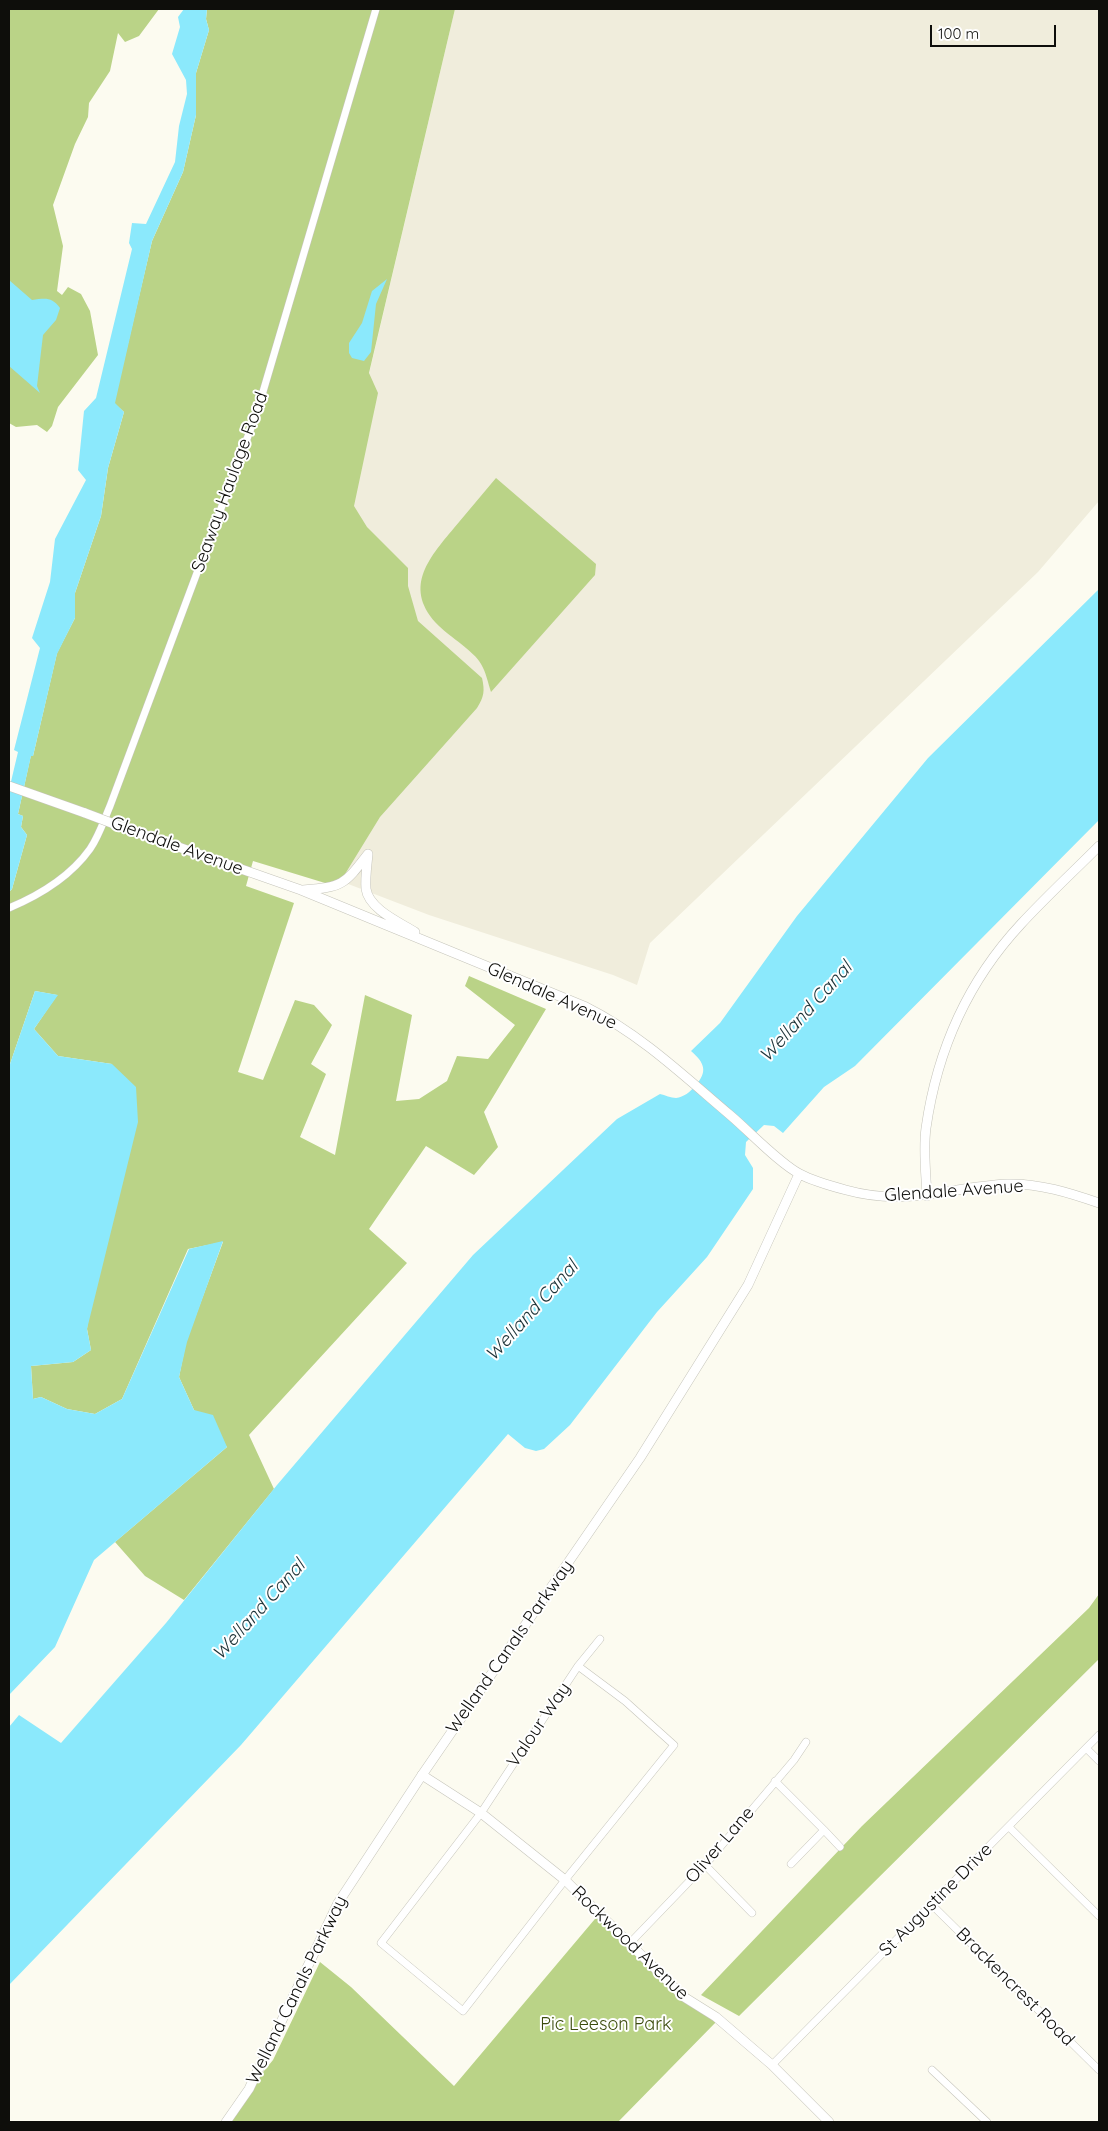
<!DOCTYPE html>
<style>
body{margin:0}
#map{position:relative;width:1108px;height:2131px;overflow:hidden;background:#fcfbf0;font-family:Quicksand,sans-serif}
canvas{display:block}
.frame{position:absolute;inset:0;border:10px solid #0e0e0b;pointer-events:none}
.scale{position:absolute;left:930px;top:25px;width:126px;height:22px;box-sizing:border-box;border:2px solid #0e0e0b;border-top:0;padding-left:6px;font-size:15px;line-height:18px;white-space:nowrap;color:#0e0e0b;-webkit-text-stroke:4px #fff;paint-order:stroke}
</style>
<div id="map">
<canvas width="1108" height="2131"></canvas>
<div class="frame"></div>
<div class="scale">100 m</div>
</div>
<script>
const g = document.querySelector('canvas').getContext('2d');
g.lineJoin = 'round';
function fill(path, color) { g.fillStyle = color; g.fill(path, 'evenodd'); }
function stroke(path, color, width, dash) { g.strokeStyle = color; g.lineWidth = width; g.lineCap = dash ? 'butt' : 'round'; g.setLineDash(dash || []); g.stroke(path); }
function write(font, color, halo, rows, align = 'center') {
  g.font = font + ' Quicksand,sans-serif'; g.lineWidth = 4; g.setLineDash([]); g.textBaseline = 'middle'; g.strokeStyle = halo; g.fillStyle = color; for (const [text, x, y, turn = 0] of rows) {
    g.save(); g.translate(x, y); g.rotate((+turn || 0) * Math.PI / 180); g.textAlign = isNaN(turn) ? turn : align; if (halo) g.strokeText(text, 0, 0); g.fillText(text, 0, 0); g.restore();
  }
}
const built = new Path2D(`
 M 455,9 L 1099,9 L 1099,501 L 1038,572 L 650,943 L 637,985 L 613,975 L 429,915 L 257,849 Z`);
const green = new Path2D(`
 M 9,9 L 159,9 L 139,36 L 125,42 L 118,33 L 110,71 L 89,103 L 88,117 L 75,144 L 53,205 L 63,246 L 57,291 L 62,295 L 68,287 L 81,294 L 90,311 L 98,355 L 58,407 L 52,426 L 47,432 L 37,425 L 16,427 L 9,423 Z
 M 207,9 L 455,9 L 369,373 L 378,393 L 354,506 L 367,527 L 408,568 L 408,586 L 418,621 L 482,678 C 485,691 484,697 477,708 L 380,817 L 342,879 L 335,884 L 325,883 L 253,861 L 246,886 L 294,903 L 238,1072 L 263,1080 L 295,1000 L 314,1005 L 332,1025 L 311,1064 L 326,1074 L 300,1137 L 335,1155 L 365,995 L 412,1015 L 396,1101 L 419,1099 L 447,1081 L 457,1056 L 488,1059 L 515,1025 L 465,986 L 469,976 L 546,1009 L 484,1112 L 498,1147 L 474,1175 L 426,1146 L 369,1229 L 407,1263 L 249,1435 L 274,1489 L 184,1600 L 145,1576 L 115,1542 L 227,1447 L 194,1410 L 179,1377 L 186,1342 L 223,1242 L 188,1249 L 122,1399 L 95,1414 L 67,1409 L 41,1397 L 33,1399 L 31,1366 L 73,1362 L 91,1350 L 87,1329 L 112,1064 L 58,1056 L 34,1029 L 57,995 L 35,991 L 9,1067 L 9,892 L 12,889 L 27,835 L 21,827 L 23,816 L 18,814 L 31,755 L 33,756 L 57,653 L 75,618 L 75,593 L 101,516 L 108,468 L 124,412 L 114,403 L 152,241 L 183,172 L 196,115 L 196,73 L 209,30 L 206,19 Z
 M 496,478 L 596,564 L 595,575 L 491,692 C 488,683 486,672 481,664 C 474,651 450,637 439,626 C 402,589 428,559 454,528 C 468,511 482,495 496,478 Z
 M 1099,1594 L 1099,1659 L 739,2016 L 701,1995 L 862,1826 L 1089,1608 Z
 M 600,1913 L 716,2022 L 618,2122 L 222,2122 L 273,2060 L 320,1962 L 351,1987 L 454,2086 Z`);
const water = new Path2D(`
 M 184,9 L 207,9 L 206,19 L 209,30 L 196,73 L 196,115 L 183,172 L 152,241 L 115,403 L 124,412 L 108,468 L 101,516 L 75,593 L 75,618 L 57,654 L 33,756 L 31,756 L 18,814 L 23,816 L 21,827 L 27,835 L 12,889 L 9,892 L 9,790 L 18,752 L 14,750 L 40,648 L 32,638 L 50,582 L 55,539 L 86,480 L 78,470 L 84,411 L 96,398 L 132,249 L 129,243 L 132,223 L 146,224 L 175,162 L 179,126 L 187,94 L 186,80 L 172,54 L 180,27 L 178,17 Z
 M 387,279 L 376,304 L 371,352 L 364,361 L 352,358 L 349,353 L 349,343 L 362,323 L 372,291 Z
 M 9,280 L 32,300 C 46,298 52,297 60,308 L 56,320 L 43,335 L 37,386 L 40,393 L 9,366 Z
 M 1099,589 L 1099,820 L 855,1066 L 824,1087 L 783,1133 L 774,1126 L 764,1125 L 746,1142 L 745,1155 L 753,1168 L 753,1189 L 707,1257 L 657,1312 L 570,1425 L 544,1449 L 536,1451 L 525,1448 L 508,1434 L 241,1745 L 9,1985 L 9,1727 L 19,1715 L 61,1743 L 166,1623 L 277,1485 L 473,1255 L 617,1119 L 660,1094 C 665,1095 671,1098 676,1098 C 684,1097 690,1092 695,1086 C 708,1072 705,1063 691,1051 L 720,1023 L 797,916 L 928,758 Z
 M 35,991 L 58,995 L 34,1029 L 58,1056 L 112,1064 L 136,1087 L 138,1122 L 87,1329 L 91,1350 L 73,1362 L 31,1366 L 33,1399 L 41,1397 L 67,1409 L 95,1414 L 122,1399 L 189,1249 L 223,1241 L 187,1342 L 179,1377 L 194,1410 L 213,1415 L 227,1447 L 94,1560 L 55,1647 L 9,1695 L 9,1067 Z`);
const minor = new Path2D(`
 M 9,908 C 40,895 70,877 90,849 C 99,836 104,820 110,806 L 257,412 L 376,9
 M 578,1666 L 625,1701 L 674,1745 L 565,1880 L 463,2011 L 381,1943 L 481,1813 L 578,1666 L 600,1639
 M 1086,1748 L 1099,1761
 M 775,1781 L 824,1830 L 791,1864
 M 1009,1827 L 1099,1916
 M 824,1830 L 840,1847
 M 705,1865 L 752,1913
 M 931,1904 L 1099,2070
 M 630,1943 L 705,1865 L 794,1760 L 806,1742
 M 772,2065 L 1099,1735
 M 932,2070 L 987,2122`);
const tertiary = new Path2D(`
 M 927,1196 C 926,1174 923,1150 926,1128 C 937,1051 968,981 1021,924 C 1046,897 1073,872 1099,846
 M 422,1775 L 481,1813 L 565,1880 L 684,1997 L 716,2017 L 772,2065 L 829,2122`);
const secondary = new Path2D(`
 M 9,786 L 85,813
 M 130,830 L 301,890 L 586,1007 C 640,1034 684,1076 730,1115 C 749,1131 780,1164 800,1174 C 813,1181 831,1186 846,1190 C 907,1207 949,1187 1007,1184 C 1039,1183 1070,1193 1099,1203
 M 368,854 C 367,865 365,878 366,889 C 369,909 399,922 415,932
 M 303,890 C 343,887 344,885 368,854
 M 226,2122 L 249,2089 L 338,1903 L 422,1775 L 640,1458 L 748,1285 L 799,1174`);
const secondaryBridge = new Path2D(`
 M 85,813 L 130,830`);
const streetNames = [
 ["Seaway Haulage Road",230,482,-70],
 ["Glendale Avenue",177,846,20],
 ["Glendale Avenue",552,996,24],
 ["Glendale Avenue",954,1191,-4],
 ["Welland Canals Parkway",510,1647,-55],
 ["Valour Way",539,1725,-56],
 ["Oliver Lane",720,1845,-49],
 ["St Augustine Drive",936,1900,-45],
 ["Rockwood Avenue",630,1943,44],
 ["Brackencrest Road",1015,1987,45],
 ["Welland Canals Parkway",297,1990,-64]
];
const parkNames = [
 ["Pic Leeson Park",606,2025]
];
const waterNames = [
 ["Welland Canal",806,1012,-48],
 ["Welland Canal",532,1311,-48],
 ["Welland Canal",259,1610,-48]
];
fill(built, '#f0eddc');
fill(green, '#bad387');
fill(water, '#8be9fc');
stroke(minor, '#c5c4ba', 8);
stroke(tertiary, '#c5c4ba', 10);
stroke(secondary, '#c5c4ba', 10);
stroke(minor, '#fff', 7);
stroke(tertiary, '#fff', 9);
stroke(secondary, '#fff', 9);
stroke(secondaryBridge, '#c5c4ba', 10, []);
stroke(secondaryBridge, '#fff', 9);
write('18px', '#0e0e0b', '#fff', streetNames);
write('18px', '#3c4c0d', '#fff', parkNames);
write('italic 19px', '#1c3237', '#fff', waterNames);
</script>
